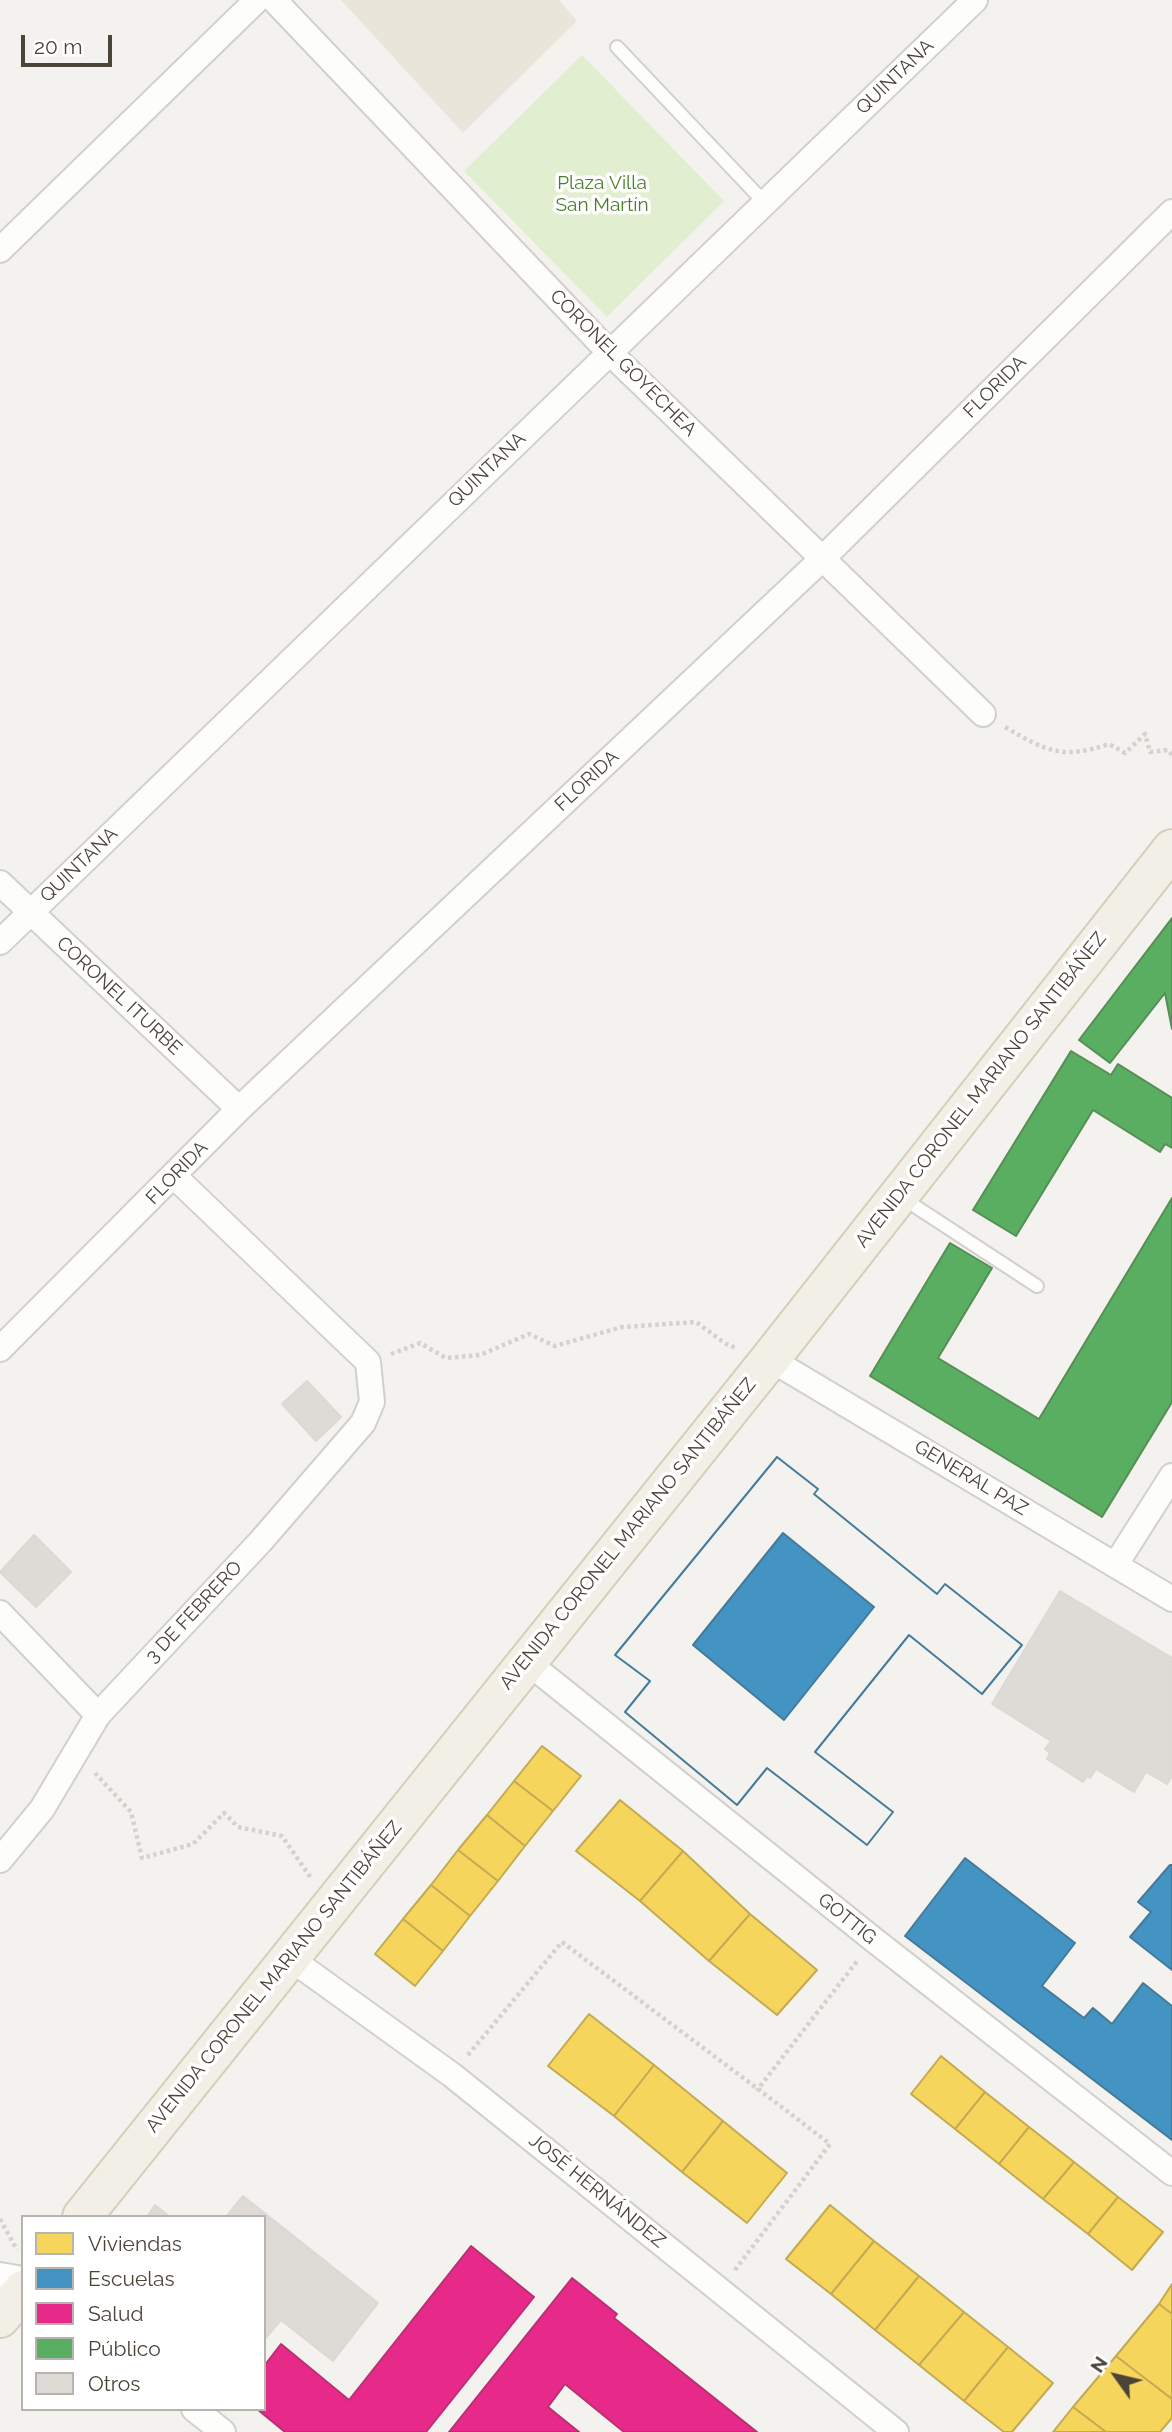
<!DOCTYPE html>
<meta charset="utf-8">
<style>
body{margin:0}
#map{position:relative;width:1172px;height:2432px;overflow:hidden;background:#f4f2ee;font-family:Raleway,sans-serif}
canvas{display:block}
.legend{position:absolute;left:21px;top:2215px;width:245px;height:196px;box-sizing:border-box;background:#fff;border:2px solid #b7b4b0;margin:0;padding:9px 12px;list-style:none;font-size:21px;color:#4b4439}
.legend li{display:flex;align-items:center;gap:14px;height:35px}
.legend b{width:35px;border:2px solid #b7b4b0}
.north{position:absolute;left:1081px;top:2341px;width:70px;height:70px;-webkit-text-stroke:5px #fff;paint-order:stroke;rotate:304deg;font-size:19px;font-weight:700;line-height:28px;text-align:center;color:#4b4439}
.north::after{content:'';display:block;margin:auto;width:24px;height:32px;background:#4b4439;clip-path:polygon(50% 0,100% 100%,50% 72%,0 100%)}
.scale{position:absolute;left:21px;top:35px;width:91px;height:32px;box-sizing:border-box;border:4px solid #4b4439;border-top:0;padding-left:9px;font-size:21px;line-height:24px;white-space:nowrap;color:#4b4439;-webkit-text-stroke:5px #fff;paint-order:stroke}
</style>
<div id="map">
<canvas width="1172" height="2432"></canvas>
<ul class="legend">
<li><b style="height:19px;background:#f6d55c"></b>Viviendas</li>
<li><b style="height:19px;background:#4393c3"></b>Escuelas</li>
<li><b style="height:19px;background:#e7298a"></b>Salud</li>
<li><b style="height:19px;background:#5aae61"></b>Público</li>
<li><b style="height:19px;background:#dedbd6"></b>Otros</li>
</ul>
<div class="north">N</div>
<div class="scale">20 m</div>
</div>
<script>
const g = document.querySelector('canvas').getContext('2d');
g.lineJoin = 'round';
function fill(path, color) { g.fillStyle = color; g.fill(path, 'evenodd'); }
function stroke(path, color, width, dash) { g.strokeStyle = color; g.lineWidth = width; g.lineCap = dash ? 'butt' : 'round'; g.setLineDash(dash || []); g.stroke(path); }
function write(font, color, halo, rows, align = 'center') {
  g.font = font + ' Raleway,sans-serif'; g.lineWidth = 7; g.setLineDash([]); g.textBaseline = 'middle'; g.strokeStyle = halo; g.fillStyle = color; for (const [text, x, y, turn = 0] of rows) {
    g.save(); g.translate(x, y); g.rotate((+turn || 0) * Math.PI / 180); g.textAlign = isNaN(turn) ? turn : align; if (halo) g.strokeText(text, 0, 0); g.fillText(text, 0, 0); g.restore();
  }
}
const education = new Path2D(`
 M 341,0 L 559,0 L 577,21 L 463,133 Z`);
const green = new Path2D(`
 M 582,55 L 724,201 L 607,317 L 464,171 Z`);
const homes = new Path2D(`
 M 542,1746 L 581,1776 L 553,1811 L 514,1781 Z
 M 514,1781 L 553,1811 L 525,1846 L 487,1815 Z
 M 620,1800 L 683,1851 L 640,1901 L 576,1851 Z
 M 487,1815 L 525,1846 L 498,1881 L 458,1850 Z
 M 458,1850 L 498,1881 L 470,1916 L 431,1885 Z
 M 683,1851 L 750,1914 L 709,1961 L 640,1901 Z
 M 431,1885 L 470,1916 L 443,1951 L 403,1919 Z
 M 750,1914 L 817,1970 L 777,2015 L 709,1961 Z
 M 403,1919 L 443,1951 L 415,1986 L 375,1954 Z
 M 589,2014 L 654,2065 L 614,2116 L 548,2066 Z
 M 941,2056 L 985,2092 L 955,2129 L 911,2094 Z
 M 654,2065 L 723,2121 L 682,2172 L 614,2116 Z
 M 985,2092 L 1029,2127 L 999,2164 L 955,2129 Z
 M 723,2121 L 787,2173 L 747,2223 L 682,2172 Z
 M 1029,2127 L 1074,2162 L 1043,2199 L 999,2164 Z
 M 1074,2162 L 1118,2197 L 1088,2234 L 1043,2199 Z
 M 1118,2197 L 1163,2232 L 1132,2270 L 1088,2234 Z
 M 830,2205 L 874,2241 L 831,2294 L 786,2259 Z
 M 874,2241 L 919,2276 L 875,2330 L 831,2294 Z
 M 919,2276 L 964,2312 L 919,2365 L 875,2330 Z
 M 1172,2284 L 1172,2314 L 1159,2304 Z
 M 1159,2304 L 1172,2314 L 1172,2399 L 1116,2356 Z
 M 964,2312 L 1008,2347 L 964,2401 L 919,2365 Z
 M 1008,2347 L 1053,2383 L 1012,2432 L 1004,2432 L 964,2401 Z
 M 1116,2356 L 1172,2399 L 1172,2418 L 1160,2432 L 1106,2432 L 1073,2407 Z
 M 1073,2407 L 1106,2432 L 1053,2432 Z`);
const schools = new Path2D(`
 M 777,1457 L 818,1489 L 814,1494 L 937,1594 L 945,1584 L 1022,1645 L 982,1694 L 909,1635 L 815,1752 L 893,1812 L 867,1845 L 767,1768 L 737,1805 L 625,1712 L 650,1681 L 615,1655 ZM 783,1533 L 874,1607 L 784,1720 L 693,1645 Z
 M 777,1457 L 818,1489 L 814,1494 L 937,1594 L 945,1584 L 1022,1645 L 982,1694 L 909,1635 L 815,1752 L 893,1812 L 867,1845 L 767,1768 L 737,1805 L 625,1712 L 650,1681 L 615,1655 Z
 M 965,1858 L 1075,1943 L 1042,1986 L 1084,2018 L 1093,2008 L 1112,2024 L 1143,1983 L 1172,2006 L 1172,2140 L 905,1936 Z
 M 1170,1865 L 1172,1865 L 1172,1970 L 1130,1937 L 1151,1912 L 1138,1902 Z`);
const health = new Path2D(`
 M 471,2246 L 534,2297 L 426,2432 L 285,2432 L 257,2409 L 264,2409 L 264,2366 L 281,2344 L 349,2400 Z
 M 572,2278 L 617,2314 L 614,2318 L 757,2432 L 624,2432 L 565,2384 L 548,2407 L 579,2432 L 449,2432 Z`);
const public = new Path2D(`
 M 1172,918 L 1172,1029 L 1165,993 L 1110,1063 L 1079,1040 Z
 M 1071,1051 L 1111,1075 L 1118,1064 L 1172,1098 L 1172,1148 L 1165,1144 L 1160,1152 L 1093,1110 L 1016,1236 L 973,1210 Z
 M 1172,1198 L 1172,1402 L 1102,1517 L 870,1376 L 950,1243 L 992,1268 L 938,1358 L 1039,1419 Z`);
const building = new Path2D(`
 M 307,1381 L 341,1417 L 316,1441 L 282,1404 Z
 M 34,1535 L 71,1572 L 36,1607 L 0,1572 Z
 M 1060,1591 L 1172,1658 L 1172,1776 L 1167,1784 L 1146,1772 L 1134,1792 L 1096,1769 L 1090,1778 L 1087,1776 L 1083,1782 L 1047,1759 L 1050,1753 L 1045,1749 L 1051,1741 L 992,1704 Z
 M 243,2196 L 378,2303 L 333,2361 L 281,2320 L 264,2340 L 264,2217 L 226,2217 Z
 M 155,2205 L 170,2217 L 147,2217 Z`);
const path = new Path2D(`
 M 1005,727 C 1046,751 1062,760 1109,744 L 1125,753 L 1145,734 L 1150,752 L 1168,750 L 1172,755
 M 391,1354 L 420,1343 L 446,1358 L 480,1355 L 529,1334 L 555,1346 L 622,1327 L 696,1322 L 726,1344 L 736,1348
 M 95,1773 L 131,1812 L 142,1858 L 193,1844 L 224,1813 L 238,1827 L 282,1836 L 311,1878
 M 468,2055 L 562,1942 L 758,2089
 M 0,2219 L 17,2250
 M 735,2270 L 830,2144 L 758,2089 L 858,1960`);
const service = new Path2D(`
 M 617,47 L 764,202
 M 901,1197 L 1037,1286`);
const minor = new Path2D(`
 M 274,0 L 609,352 L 983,714
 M 0,250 L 257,0
 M 0,883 L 239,1109
 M 0,942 L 975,0
 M 0,1349 L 239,1109 L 821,560 L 1172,212
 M 770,1359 L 1172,1599
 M 1116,1564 L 1172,1476
 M 0,1613 L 98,1715
 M 526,1661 L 874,1940 L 1172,2173
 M 0,1860 L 42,1809 L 98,1715 L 261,1541 L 363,1423 L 372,1402 L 368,1362 L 175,1177
 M 291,1959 L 452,2075 L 896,2432
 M 0,2275 L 23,2279
 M 194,2409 L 223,2432`);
const primary = new Path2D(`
 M 82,2217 L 770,1359 L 1172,849
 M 0,2318 L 23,2290`);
const streetNames = [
 ["QUINTANA",895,77,-44],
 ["CORONEL GOYECHEA",623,363,45],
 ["FLORIDA",995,387,-45],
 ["QUINTANA",487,470,-44],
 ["FLORIDA",587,781,-43],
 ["QUINTANA",79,865,-44],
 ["CORONEL ITURBE",119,996,43],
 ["AVENIDA CORONEL MARIANO SANTIBÁÑEZ",981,1090,-52],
 ["FLORIDA",177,1173,-46],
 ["GENERAL PAZ",971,1478,31],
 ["AVENIDA CORONEL MARIANO SANTIBÁÑEZ",628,1534,-51],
 ["3 DE FEBRERO",194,1612,-47],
 ["GOTTIG",847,1919,39],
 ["AVENIDA CORONEL MARIANO SANTIBÁÑEZ",274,1977,-51],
 ["JOSÉ HERNÁNDEZ",597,2191,39]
];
const parkNames = [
 ["Plaza Villa",602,183],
 ["San Martín",602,205]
];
fill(education, '#eae5da');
fill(green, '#e1eecf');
fill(homes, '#f6d55c');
stroke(homes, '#c3aa52', 2);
fill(schools, '#4393c3');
stroke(schools, '#457b9a', 2);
fill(health, '#e7298a');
stroke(health, '#b83172', 2);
fill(public, '#5aae61');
stroke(public, '#568e55', 2);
fill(building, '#dedbd6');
stroke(building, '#dcd9d4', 2);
stroke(service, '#d2d0cb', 16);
stroke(minor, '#d2d0cb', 28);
stroke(primary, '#d6cebb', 42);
stroke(path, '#d3d2cc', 4.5, [3.5, 3.5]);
stroke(service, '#fdfdfc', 12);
stroke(minor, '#fdfdfc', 24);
stroke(primary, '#f2efe6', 38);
write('19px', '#4b4439', '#fff', streetNames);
write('19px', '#4a7f2a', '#fff', parkNames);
</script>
